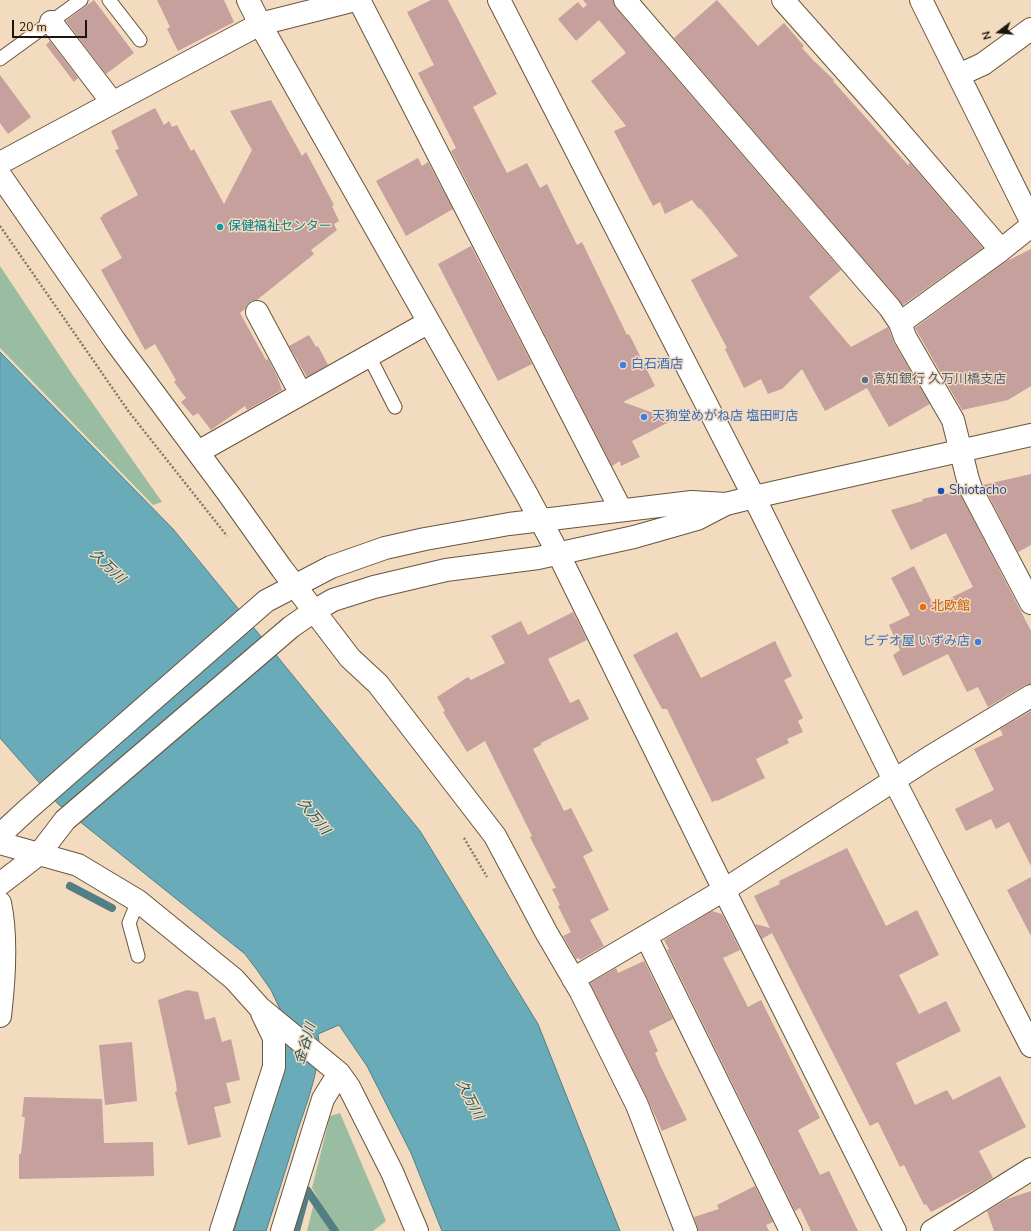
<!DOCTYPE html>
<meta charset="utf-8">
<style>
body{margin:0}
#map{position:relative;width:1031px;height:1231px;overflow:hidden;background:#f2dbbe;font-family:"Nunito Sans",sans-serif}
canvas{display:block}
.north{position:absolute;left:979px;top:12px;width:40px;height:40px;-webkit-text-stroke:3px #f2dbbe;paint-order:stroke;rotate:254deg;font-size:11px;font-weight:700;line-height:16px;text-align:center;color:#1c150a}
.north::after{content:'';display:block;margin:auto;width:14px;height:18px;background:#1c150a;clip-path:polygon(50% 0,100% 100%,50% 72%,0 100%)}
.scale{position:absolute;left:12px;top:20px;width:75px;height:18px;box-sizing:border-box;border:2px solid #1c150a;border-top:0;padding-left:5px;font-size:12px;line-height:14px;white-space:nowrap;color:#1c150a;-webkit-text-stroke:3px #f2dbbe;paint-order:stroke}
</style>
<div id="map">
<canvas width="1031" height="1231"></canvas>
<div class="north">N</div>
<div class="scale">20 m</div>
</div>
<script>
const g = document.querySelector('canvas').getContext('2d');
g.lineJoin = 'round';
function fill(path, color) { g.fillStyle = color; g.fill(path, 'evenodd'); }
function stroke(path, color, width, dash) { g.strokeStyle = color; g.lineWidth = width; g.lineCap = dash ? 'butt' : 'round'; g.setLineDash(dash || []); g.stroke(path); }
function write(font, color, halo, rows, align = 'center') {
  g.font = font + ' "Nunito Sans","Noto Sans JP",sans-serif'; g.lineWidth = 3; g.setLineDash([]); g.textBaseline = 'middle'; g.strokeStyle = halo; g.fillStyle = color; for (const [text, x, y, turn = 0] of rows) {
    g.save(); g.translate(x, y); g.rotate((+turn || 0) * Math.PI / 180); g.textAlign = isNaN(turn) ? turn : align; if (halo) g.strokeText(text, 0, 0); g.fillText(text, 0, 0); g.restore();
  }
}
const green = new Path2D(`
 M 0,266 L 72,374 L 162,502 L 153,505 L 0,348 Z
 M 340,1113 L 386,1221 L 373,1231 L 337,1231 L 312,1188 L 330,1116 Z
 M 315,1199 L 333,1231 L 307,1231 Z`);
const water = new Path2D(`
 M 0,352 L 173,529 L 420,831 L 538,1024 L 620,1231 L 442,1231 L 411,1153 L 367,1066 L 339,1025 L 318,1034 C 323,1060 307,1103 298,1129 C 288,1163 277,1197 266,1231 L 234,1231 L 281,1076 L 284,1043 L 280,1009 L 271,990 L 257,970 L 245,954 L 58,804 L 0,738 Z`);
const stream = new Path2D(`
 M 70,886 L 112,908
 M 296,1231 L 307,1190 L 335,1231`);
const building = new Path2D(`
 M 94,0 L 134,53 L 106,74 L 66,21 Z
 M 157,0 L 224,0 L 234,22 L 178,51 L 167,29 L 170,27 Z
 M 431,0 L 448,0 L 497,94 L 473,107 L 507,173 L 527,163 L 540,188 L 547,184 L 577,245 L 582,242 L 627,335 L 629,334 L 655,386 L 623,402 L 673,420 L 632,441 L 640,457 L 621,466 L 620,461 L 612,466 L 451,151 L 456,148 L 418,73 L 434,65 L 407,12 Z
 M 583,0 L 613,0 L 616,8 L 841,270 L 809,297 L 851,347 L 888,327 L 894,343 L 930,404 L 889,427 L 867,388 L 825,411 L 802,369 L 782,389 L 768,394 L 761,379 L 744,388 L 725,349 L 727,348 L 691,280 L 738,256 L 700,208 L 699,209 L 692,200 L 665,214 L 660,202 L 653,206 L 614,131 L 626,126 L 591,81 L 626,53 L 599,20 L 576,41 L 558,19 L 578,2 L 583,8 L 587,5 Z
 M 717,0 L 758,46 L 784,23 L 804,46 L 802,48 L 813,60 L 834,80 L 833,81 L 908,165 L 910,163 L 983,248 L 903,305 L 674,38 Z
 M 50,41 L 78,78 L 74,82 L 46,45 Z
 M 0,75 L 31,117 L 8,134 L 0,123 Z
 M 271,100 L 302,156 L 306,152 L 334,205 L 332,206 L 339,221 L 334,224 L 337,230 L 311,250 L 314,254 L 257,300 L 251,301 L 247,305 L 245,309 L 240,313 L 266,360 L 268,359 L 278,378 L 282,390 L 247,410 L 245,406 L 211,430 L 198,413 L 193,416 L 181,402 L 186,398 L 174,382 L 176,380 L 155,344 L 145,350 L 101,270 L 122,258 L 100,218 L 103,216 L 102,215 L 138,195 L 115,150 L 119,149 L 111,131 L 155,108 L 164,125 L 169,121 L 172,127 L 177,125 L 191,151 L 194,149 L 224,204 L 252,150 L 230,111 Z
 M 418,158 L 422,166 L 428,162 L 453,209 L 406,236 L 376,181 Z
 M 471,246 L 532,364 L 498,381 L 438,264 Z
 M 1031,249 L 1031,386 L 1008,400 L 962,410 L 915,328 L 1005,262 Z
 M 309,335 L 316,347 L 318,346 L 328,365 L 307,377 L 289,346 Z
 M 1031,474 L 1031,545 L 1018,552 L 983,485 Z
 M 959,491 L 1031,631 L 1031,684 L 1025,685 L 988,707 L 978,687 L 967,692 L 948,654 L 903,676 L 893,655 L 900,650 L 889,625 L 910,615 L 891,578 L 914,566 L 934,606 L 973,587 L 946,533 L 911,550 L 891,510 L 923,501 L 922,499 Z
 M 573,612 L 587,640 L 548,659 L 570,703 L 579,699 L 589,719 L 541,743 L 541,745 L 533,749 L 564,811 L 571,808 L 593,851 L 583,856 L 609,910 L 590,920 L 604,946 L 580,960 L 579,958 L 576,959 L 563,936 L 571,932 L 558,906 L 560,905 L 552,889 L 556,888 L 530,837 L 532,836 L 485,741 L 467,752 L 443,712 L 445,711 L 437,697 L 468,677 L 471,680 L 505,663 L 491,636 L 521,621 L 528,635 Z
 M 677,632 L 701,678 L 775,641 L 792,676 L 784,680 L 803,718 L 798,721 L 803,732 L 787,739 L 789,743 L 756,759 L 765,778 L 717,801 L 717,800 L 712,802 L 667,709 L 662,709 L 633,655 Z
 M 1031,711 L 1031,866 L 1009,822 L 996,829 L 991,819 L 966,831 L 955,809 L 994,790 L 974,749 L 1003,735 L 1000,729 Z
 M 847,848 L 886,926 L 917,910 L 939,955 L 899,975 L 919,1014 L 946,1001 L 961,1031 L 896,1063 L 915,1105 L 947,1090 L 953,1100 L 1000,1076 L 1026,1127 L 979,1151 L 993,1178 L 975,1189 L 931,1212 L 926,1204 L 924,1205 L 904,1165 L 900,1167 L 878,1122 L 870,1126 L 772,933 L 762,939 L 755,924 L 770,928 L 754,896 L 780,884 L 779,881 Z
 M 1031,877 L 1031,936 L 1007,890 Z
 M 712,911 L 722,914 L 740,950 L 723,958 L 748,1007 L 761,1000 L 820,1118 L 798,1130 L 820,1175 L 829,1171 L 858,1231 L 811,1231 L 800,1208 L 795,1211 L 667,950 L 669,949 L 664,940 Z
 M 644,961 L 673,1019 L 649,1031 L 658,1051 L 655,1053 L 660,1065 L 687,1120 L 662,1131 L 648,1100 L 590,983 L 616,968 L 618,973 Z
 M 187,990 L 198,992 L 205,1020 L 215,1017 L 222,1042 L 231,1039 L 240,1080 L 226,1083 L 231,1103 L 214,1107 L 221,1137 L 188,1145 L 175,1092 L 177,1091 L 176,1083 L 158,1000 Z
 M 132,1042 L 137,1101 L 105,1105 L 99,1045 Z
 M 24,1097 L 102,1099 L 104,1143 L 153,1142 L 154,1176 L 19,1179 L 19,1154 L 21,1154 L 25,1117 L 22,1117 Z
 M 755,1186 L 773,1222 L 766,1225 L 769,1231 L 698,1231 L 694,1217 L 719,1209 L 717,1205 Z
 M 1031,1191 L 1031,1231 L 994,1231 L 987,1211 L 1007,1199 Z`);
const path = new Path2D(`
 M 0,226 L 129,412 L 227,536
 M 464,838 L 487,877`);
const service = new Path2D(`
 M 109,0 L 140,40
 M 0,59 L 81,0
 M 369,356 L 395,407
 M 138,956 L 129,923 L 138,901`);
const minor = new Path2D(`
 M 248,0 L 260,24 L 527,495 L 558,553 L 724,890 L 895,1231
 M 359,0 L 621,510
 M 625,0 L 890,308 L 900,323 L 905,337 L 953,420 L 968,480 L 972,491 L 1031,603
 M 783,0 L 886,116 L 1001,250
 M 921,0 L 1031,221
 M 51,22 L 112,102
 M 959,75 L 983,64 L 1031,29
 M 0,163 L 260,24 L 355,0
 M 0,175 L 115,341 L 228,493 L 282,569 L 350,658 L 378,684 L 495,836 L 546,932 L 581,992 L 637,1105 L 686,1231
 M 257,312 L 301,394
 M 900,323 L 1001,250 L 1031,226
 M 198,452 L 429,322
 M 0,843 L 78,865 L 138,901 L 234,979 L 260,1008 L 339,1073 L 349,1087 L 392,1172 L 417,1231
 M 646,936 L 791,1231
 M 573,979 L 724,890 L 930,757 L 1031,696
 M 221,1231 L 274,1067 L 274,1038 L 262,1013
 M 282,1231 L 323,1099 L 339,1073
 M 932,1231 L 1031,1169`);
const tertiary = new Path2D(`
 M 499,0 L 754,497 L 894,780 L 1031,1046
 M 0,835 L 28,809 L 266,601 L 331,567 L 385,548 L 425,539 L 509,524 L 692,502 L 726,504
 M 0,884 L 39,854 L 65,820 L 291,627 L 314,611 L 333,600 L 374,587 L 446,570 L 538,558 L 634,537 L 697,519 L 726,504 L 754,497 L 1031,435
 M 0,903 C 7,936 4,982 0,1016`);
const markers = [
 [220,227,4,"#0f9aa8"],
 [623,365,4,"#3f7fe0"],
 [865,380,4,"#5c6f8a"],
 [644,417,4,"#3f7fe0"],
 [941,491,4,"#1a4fb4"],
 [923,607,4,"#e8710a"],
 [978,642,4,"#3f7fe0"]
];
const cultureNames = [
 ["保健福祉センター",228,227]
];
const shopNames = [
 ["白石酒店",631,365],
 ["天狗堂めがね店 塩田町店",652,417],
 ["ビデオ屋 いずみ店",970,642,"right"]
];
const serviceNames = [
 ["高知銀行 久万川橋支店",873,380]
];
const transitNames = [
 ["Shiotacho",949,491]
];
const foodNames = [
 ["北欧館",931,607]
];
const waterNames = [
 ["久万川",107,567,44],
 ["久万川",313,817,51],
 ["金谷川",306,1044,-73],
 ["久万川",469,1100,63]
];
fill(green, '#9abda1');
fill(water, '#69abb9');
stroke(water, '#527e84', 1);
stroke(stream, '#527e84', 8);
fill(building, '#c6a09c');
stroke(service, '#69553c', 15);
stroke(minor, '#69553c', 24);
stroke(tertiary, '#69553c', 24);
stroke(path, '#877864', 2.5, [2, 2]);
stroke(service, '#fff', 13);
stroke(minor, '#fff', 22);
stroke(tertiary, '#fff', 22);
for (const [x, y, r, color] of markers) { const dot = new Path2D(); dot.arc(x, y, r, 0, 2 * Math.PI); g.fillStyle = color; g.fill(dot); stroke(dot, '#f2dbbe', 1.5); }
write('13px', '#0d838f', '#f2dbbe', cultureNames, 'left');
write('13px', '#366cbe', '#f2dbbe', shopNames, 'left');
write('13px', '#4e5e75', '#f2dbbe', serviceNames, 'left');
write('13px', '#164399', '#f2dbbe', transitNames, 'left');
write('13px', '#c56008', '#f2dbbe', foodNames, 'left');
write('italic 14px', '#1f5762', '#f2dbbe', waterNames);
</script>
